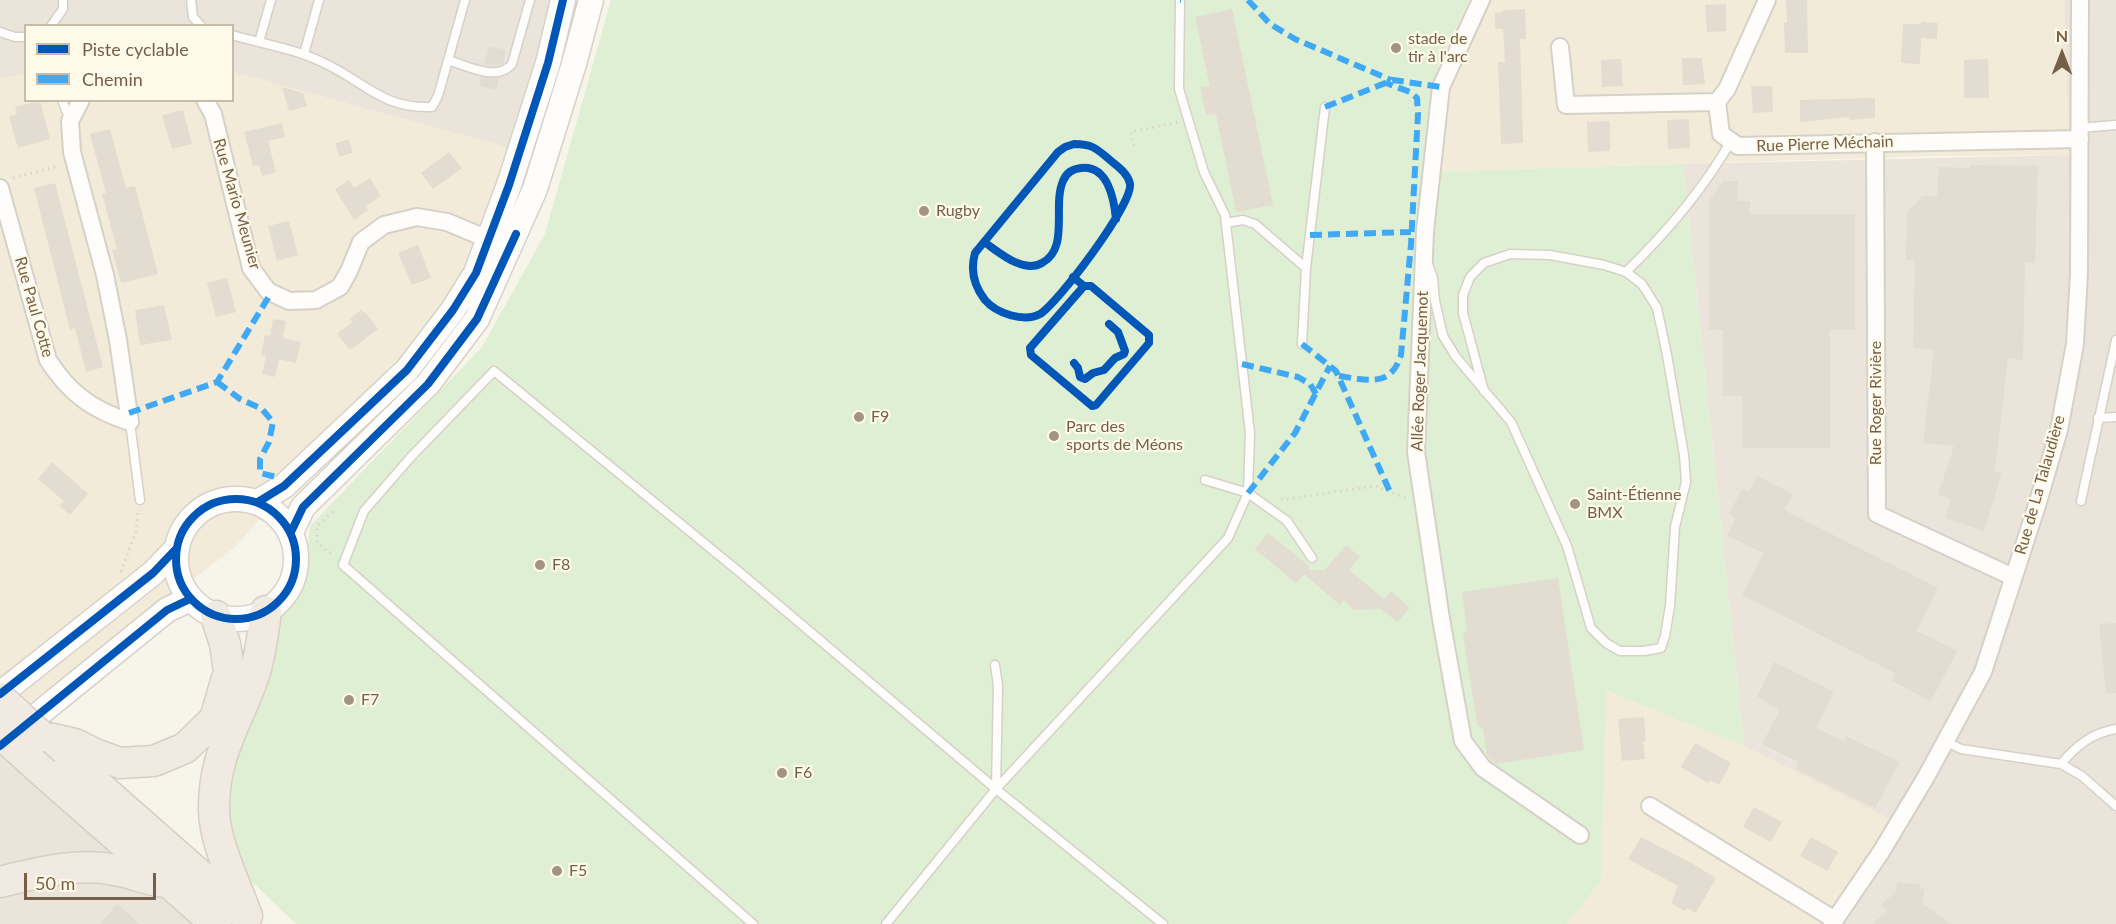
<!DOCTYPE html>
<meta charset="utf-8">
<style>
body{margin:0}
#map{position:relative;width:2116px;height:924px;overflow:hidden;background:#f7f4e9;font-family:Lato,sans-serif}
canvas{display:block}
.legend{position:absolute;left:24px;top:24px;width:210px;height:78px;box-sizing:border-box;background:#fffae9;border:2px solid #c8bca9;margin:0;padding:8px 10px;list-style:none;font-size:18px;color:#765f48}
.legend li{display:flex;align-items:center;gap:12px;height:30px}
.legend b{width:30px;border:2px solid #c8bca9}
.north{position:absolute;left:2032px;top:24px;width:60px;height:60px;-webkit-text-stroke:4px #fffae9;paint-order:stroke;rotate:0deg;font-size:16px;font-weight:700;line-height:24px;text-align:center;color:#765f48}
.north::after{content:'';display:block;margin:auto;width:21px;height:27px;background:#765f48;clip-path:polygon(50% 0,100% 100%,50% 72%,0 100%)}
.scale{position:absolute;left:24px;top:873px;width:132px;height:27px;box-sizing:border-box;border:3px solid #765f48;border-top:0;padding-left:8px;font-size:18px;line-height:21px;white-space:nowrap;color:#765f48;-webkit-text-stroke:4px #fffae9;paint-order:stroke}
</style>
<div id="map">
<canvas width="2116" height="924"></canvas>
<ul class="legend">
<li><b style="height:8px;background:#0057b8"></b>Piste cyclable</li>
<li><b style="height:8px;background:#3fa9f5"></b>Chemin</li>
</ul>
<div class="north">N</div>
<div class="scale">50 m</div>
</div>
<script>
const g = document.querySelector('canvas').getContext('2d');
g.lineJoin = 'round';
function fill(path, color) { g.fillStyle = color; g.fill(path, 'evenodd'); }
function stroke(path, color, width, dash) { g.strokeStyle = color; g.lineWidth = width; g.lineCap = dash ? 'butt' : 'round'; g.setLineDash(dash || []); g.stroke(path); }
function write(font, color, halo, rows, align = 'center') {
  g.font = font + ' Lato,sans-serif'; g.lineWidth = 4.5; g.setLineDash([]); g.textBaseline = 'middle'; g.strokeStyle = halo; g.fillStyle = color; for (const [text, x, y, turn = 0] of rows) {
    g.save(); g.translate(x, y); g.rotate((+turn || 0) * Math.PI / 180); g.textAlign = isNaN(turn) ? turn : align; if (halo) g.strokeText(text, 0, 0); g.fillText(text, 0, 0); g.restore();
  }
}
const residential = new Path2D(`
 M 1469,0 L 2064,0 L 2071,155 L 1933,156 L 1425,172 L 1439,64 Z
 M 233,72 L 495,144 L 531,157 L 502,238 L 456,327 L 334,438 L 233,549 L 7,720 L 0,713 L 0,79 L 25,73 L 26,100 L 232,100 Z
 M 1605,691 L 1744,746 L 1909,828 L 1840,924 L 1567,924 L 1601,881 Z`);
const industrial = new Path2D(`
 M 0,0 L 575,0 L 531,157 L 495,144 L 233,72 L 232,26 L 26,26 L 25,73 L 0,79 Z
 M 2064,0 L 2116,0 L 2116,924 L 1840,924 L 1908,828 L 1744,746 L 1683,164 L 2070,155 Z
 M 0,713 L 257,924 L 0,924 Z`);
const green = new Path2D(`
 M 611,0 L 1469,0 L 1439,64 L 1425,172 L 1683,164 L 1744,746 L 1606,691 L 1601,881 L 1567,924 L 296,924 L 249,879 L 232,850 L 224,813 L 233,754 L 275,624 L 292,604 L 304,583 L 310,526 L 482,347 L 545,234 Z`);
const building = new Path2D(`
 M 1786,0 L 1807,0 L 1808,53 L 1785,53 L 1784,23 L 1787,23 Z
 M 1726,4 L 1726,31 L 1707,32 L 1705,5 Z
 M 1232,9 L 1273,205 L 1236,212 L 1216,114 L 1206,115 L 1200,87 L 1210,86 L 1195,17 Z
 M 1525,9 L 1526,39 L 1520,39 L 1523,143 L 1501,144 L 1498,62 L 1505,62 L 1503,29 L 1495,29 L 1495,13 L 1503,12 L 1502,10 Z
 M 1921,22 L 1938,23 L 1937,39 L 1921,38 L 1920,64 L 1901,63 L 1903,24 L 1921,24 Z
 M 489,46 L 506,50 L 503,64 L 497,65 L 484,65 Z
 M 1682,58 L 1702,58 L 1705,84 L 1683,85 Z
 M 1621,59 L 1623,86 L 1602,87 L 1601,60 Z
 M 1988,59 L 1989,98 L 1964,98 L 1964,60 Z
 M 481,77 L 499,78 L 496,90 L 479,86 Z
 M 1751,86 L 1772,86 L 1773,112 L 1753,113 Z
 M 282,87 L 303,93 L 307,106 L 289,111 Z
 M 1875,98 L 1875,118 L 1849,120 L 1849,117 L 1800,122 L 1800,100 Z
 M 40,101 L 50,139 L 18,148 L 9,116 L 17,114 L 15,107 Z
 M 183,110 L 192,144 L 172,149 L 162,115 Z
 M 1689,119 L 1690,148 L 1668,149 L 1667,120 Z
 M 1610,121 L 1610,151 L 1588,152 L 1587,122 Z
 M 282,123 L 285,137 L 268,141 L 276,172 L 262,176 L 259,165 L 253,166 L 244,132 Z
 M 110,129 L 126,188 L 135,186 L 158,274 L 121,283 L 112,250 L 117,249 L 102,194 L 106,193 L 90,134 Z
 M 348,139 L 353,152 L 340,157 L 335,144 Z
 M 449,152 L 462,168 L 433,189 L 421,173 Z
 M 1970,165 L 2038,166 L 2035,263 L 2025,262 L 2023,360 L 2008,358 L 1995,471 L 2002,473 L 1984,531 L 1945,518 L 1951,499 L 1938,495 L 1954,446 L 1923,443 L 1934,350 L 1913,348 L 1915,260 L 1906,260 L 1907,212 L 1923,196 L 1937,196 L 1939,167 L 1970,168 Z
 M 370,178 L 381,196 L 366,206 L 368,210 L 354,220 L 335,189 L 349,180 L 354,188 Z
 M 1723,181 L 1738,181 L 1738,201 L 1750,201 L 1750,214 L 1855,214 L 1855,330 L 1830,330 L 1830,448 L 1742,448 L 1742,396 L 1723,396 L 1723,330 L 1709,330 L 1709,201 Z
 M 55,183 L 103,367 L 86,372 L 75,328 L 70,330 L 34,188 Z
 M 289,221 L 298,255 L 277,261 L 268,226 Z
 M 418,245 L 431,278 L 412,285 L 398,253 Z
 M 227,278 L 236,312 L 216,317 L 207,283 Z
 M 164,305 L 172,340 L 140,345 L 135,310 Z
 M 361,310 L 363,313 L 365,312 L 378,329 L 350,350 L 337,334 L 352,322 L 350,319 Z
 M 273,319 L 286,321 L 283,338 L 301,342 L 296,363 L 279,359 L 275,377 L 262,374 L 266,356 L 261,355 L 265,335 L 270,336 Z
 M 52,462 L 88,494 L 70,515 L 59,506 L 64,501 L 38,479 Z
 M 1757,476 L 1793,494 L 1784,510 L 1938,588 L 1917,631 L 1957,651 L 1931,701 L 1892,681 L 1895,673 L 1742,595 L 1763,553 L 1727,535 L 1736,518 L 1729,514 L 1742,489 L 1749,492 Z
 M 1268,533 L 1310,567 L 1308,570 L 1325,570 L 1346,545 L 1360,557 L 1349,570 L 1384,599 L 1391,591 L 1410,608 L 1397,622 L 1381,609 L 1354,610 L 1344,600 L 1340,605 L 1304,574 L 1296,583 L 1255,549 Z
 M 1558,578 L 1584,750 L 1496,764 L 1487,755 L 1483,729 L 1477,724 L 1463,635 L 1467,630 L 1462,592 Z
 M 2116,623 L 2116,693 L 2106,693 L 2099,624 Z
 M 1774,662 L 1834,692 L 1816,728 L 1844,741 L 1846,736 L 1899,762 L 1875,808 L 1796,769 L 1798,762 L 1762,744 L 1780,710 L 1757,697 Z
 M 1644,717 L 1646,741 L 1643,741 L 1645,759 L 1622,761 L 1618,719 Z
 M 1695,743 L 1731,763 L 1719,785 L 1710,780 L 1708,783 L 1681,767 Z
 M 1754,807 L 1782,822 L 1771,842 L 1743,827 Z
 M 1641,837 L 1691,863 L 1716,878 L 1696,913 L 1687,908 L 1685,911 L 1671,903 L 1678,886 L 1628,859 Z
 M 1811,837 L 1838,852 L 1827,871 L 1800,856 Z
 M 1897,883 L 1920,884 L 1920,889 L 1924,889 L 1923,904 L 1951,924 L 1872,924 L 1887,911 L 1881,905 L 1896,892 Z
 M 117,904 L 140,924 L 100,924 Z`);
const path = new Path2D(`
 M 1134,146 L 1131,132 L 1178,122
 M 13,178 L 59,166
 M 1281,500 L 1375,486 L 1406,498
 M 333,512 L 317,526 L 317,543 L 330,553 L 334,551
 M 121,572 L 136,531 L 138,513`);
const service = new Path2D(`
 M 191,0 L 193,17 L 201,26
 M 51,26 L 63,9 L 63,0
 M 0,32 L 15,37 L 26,37
 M 232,35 C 263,44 297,49 326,64 C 366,83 383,109 432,107 L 438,96 L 465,0
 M 259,42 L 271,0
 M 304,54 L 319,0
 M 448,60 C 467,66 497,82 512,64 L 530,0
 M 62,100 L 70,120
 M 2079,128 L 2116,125
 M 1226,223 L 1243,220 L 1255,224 L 1306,268 L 1302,344
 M 1428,264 L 1433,278 L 1435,301 L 1443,336 L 1456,357 L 1511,422 L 1567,546 L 1591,628 L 1606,643 L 1620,651 L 1644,651 L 1661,648 L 1665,636 L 1670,606 L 1675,527 L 1686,482 L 1684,455 L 1667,355 L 1657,308 L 1642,284 L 1626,272 L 1604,265 L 1550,255 L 1510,254 L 1484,263 L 1470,277 L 1463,295 L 1463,313 L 1484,391
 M 1306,268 L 1325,107
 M 1626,272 C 1666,233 1703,190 1731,141
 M 2098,418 L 2116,417
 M 130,422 L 140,500
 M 1205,480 L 1248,493 L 1287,521 L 1312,558
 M 2081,501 L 2116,340
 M 995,665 L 998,686 L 996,789 L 1163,924
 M 1945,741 L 1961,749 L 2061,764 L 2082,776 L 2116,806
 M 2061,764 C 2076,746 2092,733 2116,729
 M 753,924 L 343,565 L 364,511 L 410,458 L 494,371 L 743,575 L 996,789
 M 886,924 L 996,789 L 1228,538 L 1248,493 L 1250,433 L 1225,215 L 1204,172 L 1179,89 L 1180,0`);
const minor = new Path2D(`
 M 1481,0 L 1441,87 L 1425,231 L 1416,452 L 1441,619 L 1463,741 L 1483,768 L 1580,835
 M 1767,0 L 1727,89 L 1717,102 L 1721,134 L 1738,146 L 2080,139
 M 1560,47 L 1566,105 L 1717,102
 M 205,100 L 213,114 L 251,268 L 268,291 L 289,301 L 316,300 L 340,287 L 349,271 L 361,242 L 384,225 L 417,217 L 447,222 L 490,240
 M 1875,142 L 1877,514 L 2013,577
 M 0,188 L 48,360 C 69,393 92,410 130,422 L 118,340 L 105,275 L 72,152 L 70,121 L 81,100
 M 1650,806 L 1835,920
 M 1832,924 L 1881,852 L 1926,777 L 1983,672 L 2038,502 L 2059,430 L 2075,344 L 2079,273 L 2080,0`);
const secondary = new Path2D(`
 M176 559a60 60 0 1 1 120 0a60 60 0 1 1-120 0Z
 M 258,502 L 284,486 L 407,370 L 453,310 L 476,273 L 509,185 L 548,63 L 563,0
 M 291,532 L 303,507 L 428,384 L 477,319 L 535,189 L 574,64 L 591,0
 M 0,694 L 153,573 L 176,549
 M 14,734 L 167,610 L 190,599`);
const motorway = new Path2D(`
 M 41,736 L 75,744 L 95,754 L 120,763 L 154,761 L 185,748 L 215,719 L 229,671 L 225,644 L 216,616
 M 53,746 L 244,914
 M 44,773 L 216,924
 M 0,882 C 36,873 78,862 115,870 C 132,873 147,880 165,882
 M 247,916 C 236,885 215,844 214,811 C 213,754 237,725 254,675 C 261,654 263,633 266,611`);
const motorwayBridge = new Path2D(`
 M 0,698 L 41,736
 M 0,733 L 44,773`);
const quiet = new Path2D(`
 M 1180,0 L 1181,0
 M 1248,0 L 1270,24 L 1295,39 L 1391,80
 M 1325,107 L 1393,80 L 1441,87
 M 1310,235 L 1411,232
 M 1302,344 L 1336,371 L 1390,492
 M 1242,364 L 1298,377 L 1310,384 L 1316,394
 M 1339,376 C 1367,380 1391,388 1401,355 L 1411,244 L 1418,113 L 1417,98 L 1410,92 L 1386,83
 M 217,382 L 240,399 L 262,409 L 273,422 L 269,442 L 260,459 L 260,473 L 276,477
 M 129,413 L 217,382 L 271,293
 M 1248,493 L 1295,433 L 1330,366`);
const cycleway = new Path2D(`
 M 1074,144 C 1092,144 1096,148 1110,160 C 1117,166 1128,173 1130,184 C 1133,204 1058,303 1040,314 C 1024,323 996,313 985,300 C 974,286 970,271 975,253 L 1058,152 L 1065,147 Z
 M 984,242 C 999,252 1023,274 1042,263 C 1070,248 1052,206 1063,181 C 1066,173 1072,169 1081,168 C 1108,165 1114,199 1116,219
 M 1073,277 L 1084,286 L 1091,286 L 1149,335 L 1149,343 L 1096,405 L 1092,406 L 1031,355 L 1030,348 L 1084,286
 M 1074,363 L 1078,368 L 1080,377 L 1085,379 L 1093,373 L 1104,370 L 1115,358 L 1124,354 L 1125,351 L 1118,332 L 1109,324
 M176 559a60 60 0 1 1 120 0a60 60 0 1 1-120 0Z
 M 258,502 L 284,486 L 407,370 L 453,310 L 476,273 L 509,185 L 548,63 L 563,0
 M 291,532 L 303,507 L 428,384 L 477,319 L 516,234
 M 0,694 L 153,573 L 176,549
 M 0,746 L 167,610 L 190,599`);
const markers = [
 [1396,48,6,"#a39380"],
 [924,211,6,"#a39380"],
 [859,417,6,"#a39380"],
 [1054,436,6,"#a39380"],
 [1575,504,6,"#a39380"],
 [540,565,6,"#a39380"],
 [349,700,6,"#a39380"],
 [782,773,6,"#a39380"],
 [557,871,6,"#a39380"]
];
const poiNames = [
 ["stade de",1408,39],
 ["tir à l'arc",1408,57],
 ["Rugby",936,211],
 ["F9",871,417],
 ["Parc des",1066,427],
 ["sports de Méons",1066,445],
 ["Saint-Étienne",1587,495],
 ["BMX",1587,513],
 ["F8",552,565],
 ["F7",361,700],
 ["F6",794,773],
 ["F5",569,871]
];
const streetNames = [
 ["Rue Pierre Méchain",1825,144,-2],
 ["Rue Mario Meunier",237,204,74],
 ["Rue Paul Cotte",34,307,74],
 ["Allée Roger Jacquemot",1420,371,-88],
 ["Rue Roger Rivière",1876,403,-90],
 ["Rue de La Talaudière",2040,485,-74]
];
fill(residential, '#f3ebd9');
fill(industrial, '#eae4da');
fill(green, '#dfefd3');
fill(building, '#e3dcd0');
stroke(service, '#d6d1c7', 11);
stroke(minor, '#d6d1c7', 20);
stroke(secondary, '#d7d1c7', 27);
stroke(motorway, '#d6cfc5', 33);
stroke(path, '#d9d4cc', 3, [1.5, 4.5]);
stroke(service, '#fefdfc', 8);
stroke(minor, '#fefdfc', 16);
stroke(secondary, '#fefdfc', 24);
stroke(motorway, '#f1eae3', 30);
stroke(motorwayBridge, '#d6cfc5', 33, []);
stroke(motorwayBridge, '#f1eae3', 30);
stroke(quiet, '#3fa9f5', 6, [12, 6]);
stroke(cycleway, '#0057b8', 8);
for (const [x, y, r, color] of markers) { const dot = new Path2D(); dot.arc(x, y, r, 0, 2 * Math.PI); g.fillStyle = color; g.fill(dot); stroke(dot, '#fffae9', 2); }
write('16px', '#765f48', '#fffae9', poiNames, 'left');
write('16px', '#765f48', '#fffae9', streetNames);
</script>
